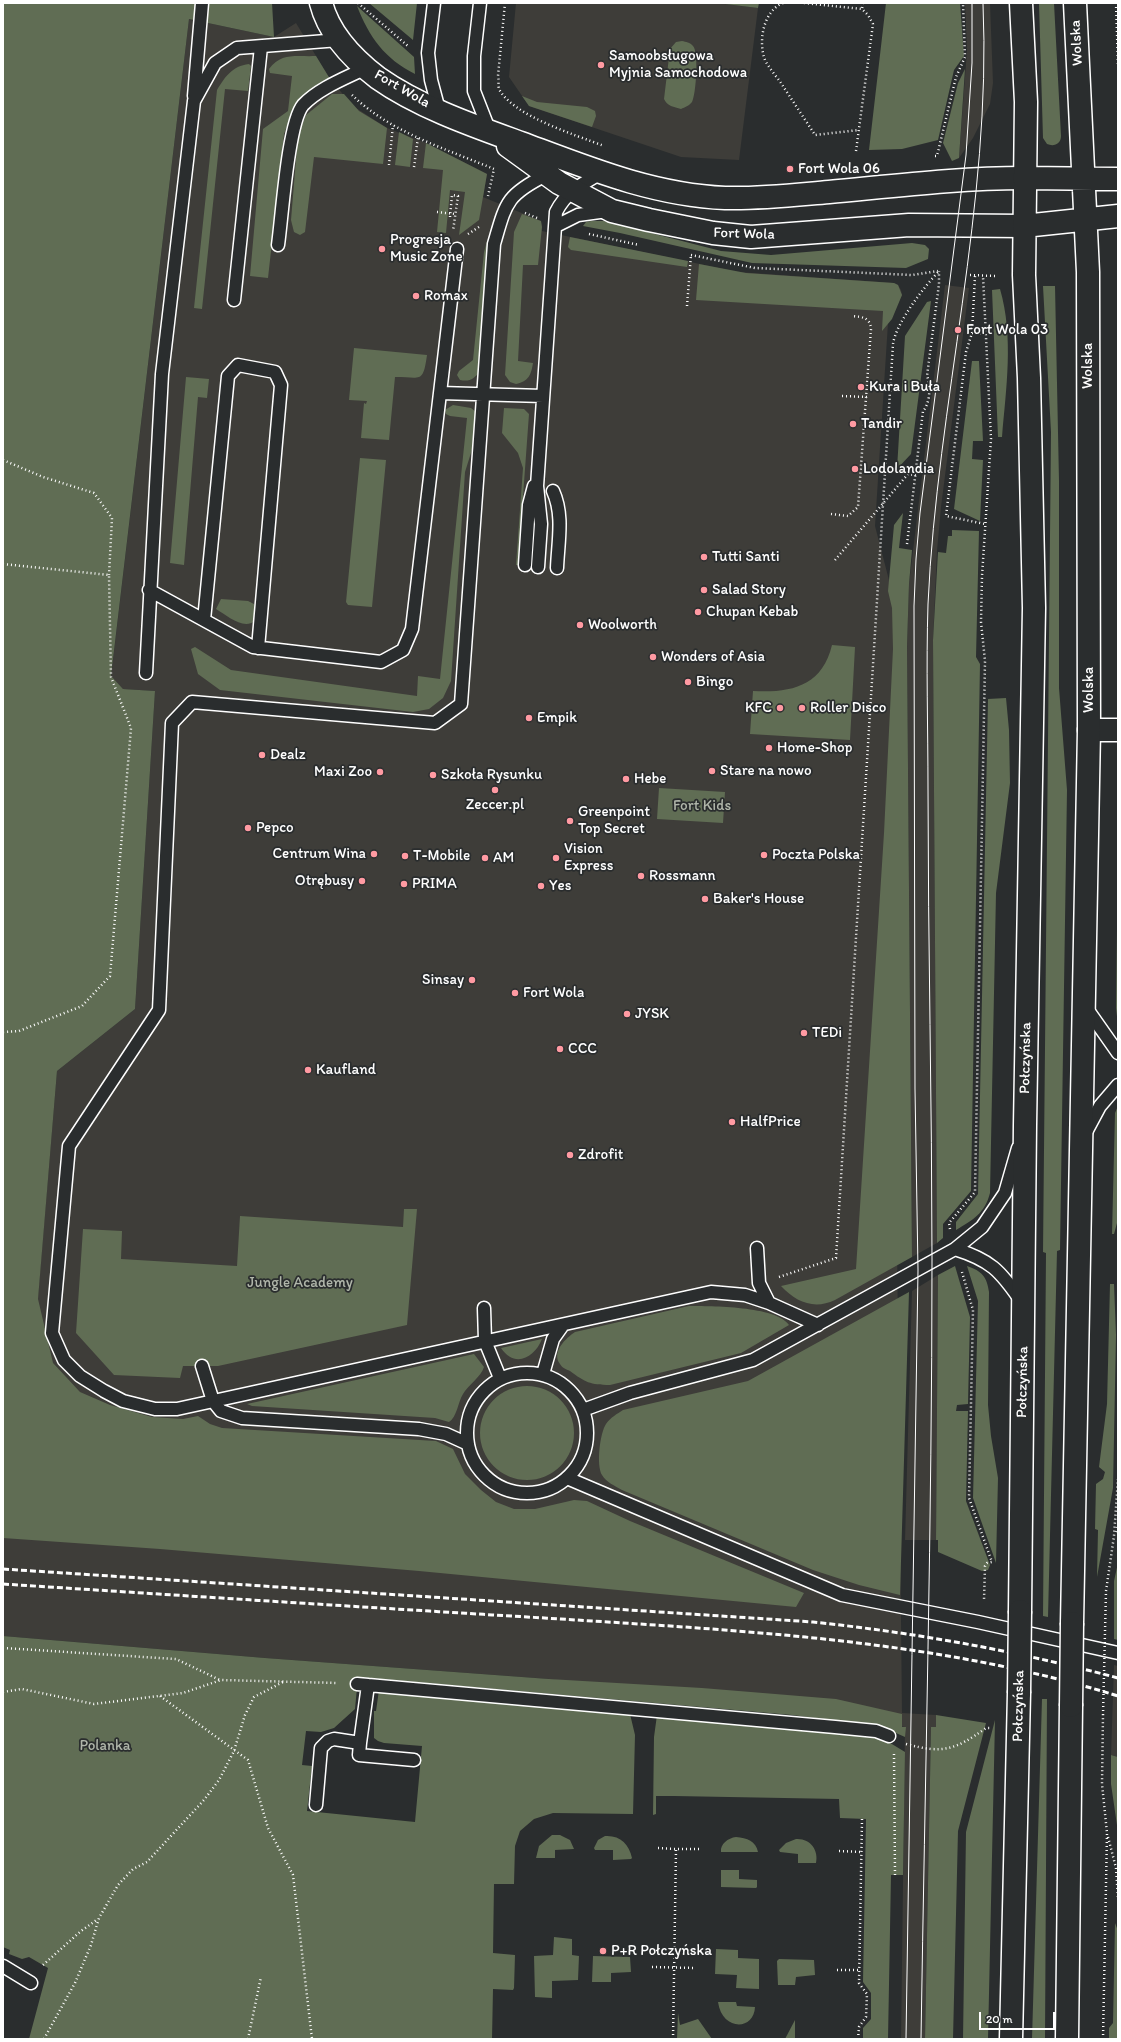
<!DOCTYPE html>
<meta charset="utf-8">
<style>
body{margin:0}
#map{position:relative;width:1121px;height:2042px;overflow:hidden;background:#2a2d2e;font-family:Itim,sans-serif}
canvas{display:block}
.frame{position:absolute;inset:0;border:4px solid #fff;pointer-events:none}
.scale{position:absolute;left:979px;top:2012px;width:76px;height:18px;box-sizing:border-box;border:2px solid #fff;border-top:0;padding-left:5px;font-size:12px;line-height:14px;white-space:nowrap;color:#fff;-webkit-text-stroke:3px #2a2d2e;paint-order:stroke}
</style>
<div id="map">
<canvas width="1121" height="2042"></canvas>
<div class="frame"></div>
<div class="scale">20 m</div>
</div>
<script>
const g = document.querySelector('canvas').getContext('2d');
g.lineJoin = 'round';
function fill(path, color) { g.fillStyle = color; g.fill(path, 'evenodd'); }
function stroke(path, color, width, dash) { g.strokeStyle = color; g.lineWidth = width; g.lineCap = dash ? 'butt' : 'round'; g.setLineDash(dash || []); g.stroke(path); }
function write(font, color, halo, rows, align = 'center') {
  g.font = font + ' Itim,sans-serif'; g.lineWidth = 3.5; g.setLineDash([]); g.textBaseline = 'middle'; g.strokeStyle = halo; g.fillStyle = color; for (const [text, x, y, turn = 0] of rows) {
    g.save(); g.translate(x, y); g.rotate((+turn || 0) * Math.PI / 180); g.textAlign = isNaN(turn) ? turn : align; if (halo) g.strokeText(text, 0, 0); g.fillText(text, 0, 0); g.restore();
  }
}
const built = new Path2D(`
 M 516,3 L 717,3 L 758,8 L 739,160 L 681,157 L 529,106 L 509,77 Z
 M 965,3 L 990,3 L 993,83 L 990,104 L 973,138 L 959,158 L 967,50 Z
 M 189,19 L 274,37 L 296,23 L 330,79 L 353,106 L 387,128 L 426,143 L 487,174 L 483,197 L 541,221 L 542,231 L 738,272 L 894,283 L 898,285 L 901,290 L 902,295 L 888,323 L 875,526 L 898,615 L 894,953 L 902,1713 L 936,1715 L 936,1727 L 931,1728 L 925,2039 L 901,2039 L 905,1727 L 549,1679 L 265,1658 L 3,1636 L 3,1472 L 23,1473 L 57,1071 L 135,1009 L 155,691 L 123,689 L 111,677 Z
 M 945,285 L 969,288 L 941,507 L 937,551 L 933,640 L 937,1243 L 912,1257 L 907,646 L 909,584 Z
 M 938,1275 L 936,1540 L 905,1540 L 912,1291 Z
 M 1114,1665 L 1118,1666 L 1118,1757 L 1111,1755 Z`);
const green = new Path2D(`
 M 3,3 L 272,3 L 274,37 L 189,19 L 111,676 L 123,689 L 155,691 L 135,1009 L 57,1071 L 38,1299 L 53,1363 L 80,1392 L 110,1405 L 152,1417 L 183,1419 L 198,1416 L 210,1424 L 222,1428 L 436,1441 L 453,1449 L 465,1474 L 481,1490 L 496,1502 L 514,1509 L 535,1509 L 574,1500 L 587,1501 L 630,1521 L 804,1593 L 796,1607 L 419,1571 L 160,1549 L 3,1538 Z
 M 369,3 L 417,3 L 413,40 Z
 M 717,3 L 759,3 L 758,8 Z
 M 886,3 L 960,3 L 964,56 L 954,70 L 938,140 L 902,149 L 869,150 Z
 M 1039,3 L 1054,3 L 1061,136 C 1061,144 1054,147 1047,144 L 1043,138 Z
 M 357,6 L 414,57 L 415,74 C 385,59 369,37 357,6 Z
 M 682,41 C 686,42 690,42 693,46 C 699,52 696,95 692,102 C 689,106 685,107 681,109 C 674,107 667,106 664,99 L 670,49 L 676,42 Z
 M 316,56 L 330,79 C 306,89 293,109 284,134 L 268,278 L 250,276 L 263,129 L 288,111 L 292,76 L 270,73 L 269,69 C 282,52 296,57 316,56 Z
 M 249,64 L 251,66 L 248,91 L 225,89 L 202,309 L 194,308 L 217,90 C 225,77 232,66 249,64 Z
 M 965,69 L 959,158 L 952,161 L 943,143 L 958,83 Z
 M 332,94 L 344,94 L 359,111 L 387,128 L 383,164 L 314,157 L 305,232 L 300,235 L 294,232 L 291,220 L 298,135 L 306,115 Z
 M 522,96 L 537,102 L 587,107 L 595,111 L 596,116 L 592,127 L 529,106 Z
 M 399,132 L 413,139 L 410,167 L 395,165 Z
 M 426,143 L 487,174 L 479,220 L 459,235 L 465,192 L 450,190 L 446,233 L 437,232 L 443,170 L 423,168 Z
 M 522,214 L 541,221 L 542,227 L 538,265 L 523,265 L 518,361 L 533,363 C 531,375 529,381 516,384 L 510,382 L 505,375 L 514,232 Z
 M 591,221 L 604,221 L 721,251 L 771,255 L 912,243 L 925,245 L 929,249 L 928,259 L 906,268 L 752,263 L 620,233 L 583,226 L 586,222 Z
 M 570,237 L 688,261 L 687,267 L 571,250 L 568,247 Z
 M 487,241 L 491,241 L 480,371 C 474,379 470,382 460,380 L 457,375 L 459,371 L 473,360 L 484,252 Z
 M 699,264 L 746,273 L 894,283 L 898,285 L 902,295 L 892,319 L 882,331 L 883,311 L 696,300 Z
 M 1043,286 L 1055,286 L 1059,481 L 1059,688 L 1067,790 L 1060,1250 L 1057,1251 L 1048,1617 L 1043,1616 L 1046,1253 L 1043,1252 L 1051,432 Z
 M 1000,289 C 1014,337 1006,389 1002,437 L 998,437 L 992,290 Z
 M 931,301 L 911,454 L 897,469 L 905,336 L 927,302 Z
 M 354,348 L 427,355 C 423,384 421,377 395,377 L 389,440 L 361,438 L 364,403 L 366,404 L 367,401 L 349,400 Z
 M 972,361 L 979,361 L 983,441 L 973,441 L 972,459 L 983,460 L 980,521 L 954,509 Z
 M 186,377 L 209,379 L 207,398 L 198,397 L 184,565 L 170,563 Z
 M 453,405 L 471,408 L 476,412 L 475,440 L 465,472 L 451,681 L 443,698 L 429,709 L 413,712 L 220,690 L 198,674 L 191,649 L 195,647 L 231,670 L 417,696 L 418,676 L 440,679 L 467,418 L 450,416 L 446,414 L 445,410 Z
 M 504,408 L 524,409 L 529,414 L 518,565 L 516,565 L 523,468 L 518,453 L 502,433 Z
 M 360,458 L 386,460 L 372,607 L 348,605 L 346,602 Z
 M 903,513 L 899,548 L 912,550 L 909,584 L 907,646 L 912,1257 L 835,1300 C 814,1310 796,1302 781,1286 L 856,1269 L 884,833 L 893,649 L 892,608 L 888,591 L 894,525 Z
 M 952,530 L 979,531 L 976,657 L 980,664 L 971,1191 L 943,1224 L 943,1238 L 937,1243 L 933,640 L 938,552 L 946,553 L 948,536 L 952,536 Z
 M 221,599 L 248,601 L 254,604 L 256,620 C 244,631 228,616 216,609 Z
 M 832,645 L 855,647 L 850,740 L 750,734 L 753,691 C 790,693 822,687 832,645 Z
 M 1006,698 L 1009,730 L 1010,783 L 996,893 L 990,1193 C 985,1213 973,1220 956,1230 L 956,1222 L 978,1194 L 988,699 Z
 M 659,788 L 725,792 L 723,823 L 657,819 Z
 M 1118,850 L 1118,1025 L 1116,1008 Z
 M 1118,1106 L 1117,1223 L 1114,1234 L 1112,1234 L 1115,1113 Z
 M 404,1209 L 417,1209 L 407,1325 L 218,1366 L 183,1366 L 180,1378 L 114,1375 L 76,1333 L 83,1229 L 122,1231 L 121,1259 L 237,1266 L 240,1216 L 403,1227 Z
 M 955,1266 L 970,1317 L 968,1404 L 957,1405 L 956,1411 L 968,1411 L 966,1501 L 990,1565 L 988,1570 L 982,1571 L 938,1552 L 938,1540 L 936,1540 L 938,1275 Z
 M 967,1266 C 982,1271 987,1277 989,1292 L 988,1405 L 991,1436 L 998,1478 L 996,1563 L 973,1498 L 978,1301 Z
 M 1110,1284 L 1114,1284 L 1116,1335 L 1113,1488 L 1097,1577 L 1098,1530 L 1095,1529 L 1096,1484 L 1103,1479 L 1105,1472 L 1099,1467 L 1107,1404 Z
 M 909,1292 L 900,1595 L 859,1585 L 813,1570 L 622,1490 C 615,1486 606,1482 602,1475 C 596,1465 600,1433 606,1424 C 611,1417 617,1414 623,1410 L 748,1381 Z
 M 689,1306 C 710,1306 777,1306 789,1325 L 741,1353 L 610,1385 C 590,1385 585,1382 570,1371 C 566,1369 562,1368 560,1364 C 551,1352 566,1338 575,1332 Z
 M 542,1339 C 535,1357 515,1369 501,1348 Z
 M 474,1354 L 484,1367 C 481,1377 468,1385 463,1394 C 458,1402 457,1417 449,1422 L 435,1418 L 252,1406 L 247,1404 Z
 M480 1433a47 47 0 1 1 94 0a47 47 0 1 1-94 0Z
 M 1118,1563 L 1118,1640 L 1114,1639 L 1114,1581 Z
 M 3,1636 L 265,1658 L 549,1679 L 702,1688 L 836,1699 L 902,1714 L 902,1727 L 906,1727 L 905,1737 L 889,1730 L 862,1724 L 792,1715 L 358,1677 L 355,1709 L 334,1728 L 321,1732 L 306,1731 L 302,1765 L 312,1766 L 307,1811 L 415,1822 L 422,1746 L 384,1743 L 378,1741 L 374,1738 L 374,1711 L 376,1711 L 379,1690 L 630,1714 L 635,1735 L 633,1814 L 553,1813 L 534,1819 L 520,1831 L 515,1846 L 514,1884 L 494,1884 L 493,1953 L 515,1955 L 514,1988 L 513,1990 L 493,1989 L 492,2039 L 29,2039 L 48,1968 L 29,1957 L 22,1959 L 9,1954 L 10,1950 L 3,1947 Z
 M 1042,1699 L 1047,1699 L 1045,2039 L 1032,2039 Z
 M 657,1715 L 869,1735 L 882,1738 L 905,1752 L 903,1875 L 891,1875 L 888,2039 L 863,2039 L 863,2028 L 871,2019 L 871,1993 L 863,1982 L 866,1819 L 840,1818 L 839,1799 L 674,1796 L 656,1796 L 656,1814 L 653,1815 L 654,1737 Z
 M 936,1715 L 986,1723 L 958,1831 L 953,2039 L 925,2039 L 931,1727 L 936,1727 Z
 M 995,1720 L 988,2039 L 963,2039 L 966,1832 Z
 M 1111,1755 L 1118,1757 L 1118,1832 L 1111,1784 Z
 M 552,1835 L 560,1835 L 570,1840 L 574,1849 L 555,1850 L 555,1858 L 536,1858 L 539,1846 Z
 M 605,1836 C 620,1835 629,1844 632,1858 L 631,1859 L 613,1860 L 613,1850 L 595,1850 L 594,1848 L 598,1840 Z
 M 736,1837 C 747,1838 756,1841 758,1852 L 721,1852 C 720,1844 728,1838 736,1837 Z
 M 796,1839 C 810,1838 819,1850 816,1863 L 798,1863 L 798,1854 L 780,1852 L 779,1850 L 786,1843 Z
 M 721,1870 L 739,1870 L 739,1879 L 757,1880 L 757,1887 L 756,1888 L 721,1887 Z
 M 1115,1923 L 1118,1931 L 1118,2039 L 1109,2039 L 1109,2028 L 1113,2023 Z
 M 554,1937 L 572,1939 L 572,1955 L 579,1956 L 578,1980 L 552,1981 L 552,1998 L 535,1997 L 534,1956 L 553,1955 Z
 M 716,1949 L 738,1950 L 738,1958 L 759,1959 L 759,1989 L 736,1988 L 737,1975 L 715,1974 Z
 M 593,1956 L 630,1957 L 631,1972 L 611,1973 L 611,1982 L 592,1982 Z
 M 779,1959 L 814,1960 L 815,1975 L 796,1977 L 795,1985 L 778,1985 L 777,1961 Z
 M 718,2002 L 736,2002 L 737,2006 L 755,2007 C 754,2031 722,2031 718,2002 Z
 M 678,2013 L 680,2025 L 698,2019 L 712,2039 L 677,2039 Z
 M 795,2020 L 795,2039 L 785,2039 Z`);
const path = new Path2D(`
 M 358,3 L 409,47
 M 505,3 L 498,76 C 499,80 498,85 499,89 C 513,116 576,135 604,146
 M 783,3 C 763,11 758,42 765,60 C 769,68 776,76 781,83 C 792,100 804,118 815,135 L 859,130
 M 804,3 L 862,9
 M 1116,3 L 1118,66
 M 352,95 C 390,132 446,149 494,169 L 488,196
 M 856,151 L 873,24 L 868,15 L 862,9 L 863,3
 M 935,156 L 937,156 L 956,77 L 965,57 L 963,3
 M 389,165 L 393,125
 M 414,167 L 418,137
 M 525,213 L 537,218
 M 450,217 L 452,195 L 458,196 L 453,231
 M 468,234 L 479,227
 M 589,234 L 639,245
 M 691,255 L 755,268 L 912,275 L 938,271
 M 970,275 L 995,276
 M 687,306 L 691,255
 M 972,333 L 975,276
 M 985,333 L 972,333 L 966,352 L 946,516 L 985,524
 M 842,396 L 867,397
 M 3,460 L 43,477 L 94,493 L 112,518 L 109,575
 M 831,514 L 848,516 L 858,507 L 871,329 C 870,317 862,317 852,316
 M 907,544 L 923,411 C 930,404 931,385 927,376 L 939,284 L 939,271
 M 835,560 L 908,474 L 916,475
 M 3,564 L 109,575 L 111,677 L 131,728 L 110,976 L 82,1006 L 19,1031 L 3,1032
 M 950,1229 L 949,1223 L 975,1192 L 985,661 L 981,622 L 982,576 L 991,439 L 983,276
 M 962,1272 L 973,1310 L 969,1498 L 992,1562 L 987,1563 L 985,1566 L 984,1600
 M 779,1277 L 836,1258 L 893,344 C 896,323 924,287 939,271
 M 1116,1532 L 1118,1526
 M 1106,1591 L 1114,1536 L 1118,1479
 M 3,1648 L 176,1659 L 220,1680
 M 3,1692 L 22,1689 L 94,1704 L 183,1693 L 221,1680 L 338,1683
 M 160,1696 L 248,1760 L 268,1828 L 293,1875 L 312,2039
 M 906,1744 C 943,1754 955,1750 986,1728 L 990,1728
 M 894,1754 L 895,1875
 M 1108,1837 L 1116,1868 L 1118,1898
 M 658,1848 L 676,1849
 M 839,1851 L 861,1852
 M 43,1965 L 81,1931 L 98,1919
 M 652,1967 L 696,1968
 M 837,1970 L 859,1970
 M 44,2039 L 75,1983 L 91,1945 L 99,1918 L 118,1885 L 133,1869 L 147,1862 L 204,1800 L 219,1780 L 234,1751 L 245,1715 L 254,1697 L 283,1682
 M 248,2039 L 261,1977
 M 673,2039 L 676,1849 L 699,1849
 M 858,2039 L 859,2027 L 866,2017 L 867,1994 L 859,1983 L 862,1819
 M 1103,2039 L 1107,1833 L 1102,1784 L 1103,1715`);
const lane = new Path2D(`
 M 434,3 L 428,53 L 431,80 L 439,110
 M 480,3 L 474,56 L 474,91 L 490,132
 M 194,96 L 202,3
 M 546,175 C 506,195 506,203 494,244 L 461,704 L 435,723 L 192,702 L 172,723 L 159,1010 L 69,1146 L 52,1333 L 64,1360 L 80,1376 L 104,1391 L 123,1401 L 155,1409 L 177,1409 L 711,1292 L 745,1295 L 769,1303 L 818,1325
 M 556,226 L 578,215 L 607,211
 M 278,245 C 282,217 288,123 303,105 C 319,88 346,78 366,68
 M 234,300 L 261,47
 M 440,393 L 457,249
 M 553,491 C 564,515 558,542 557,568
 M 525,565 L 529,505 L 534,486
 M 538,567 L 541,524 L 537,486 L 556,212 C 566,192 582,184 601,173
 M 149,590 L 253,647 L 381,662 L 403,650 L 412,629 L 440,393 L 543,396
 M 204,620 L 228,376 L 238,365 L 275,372 L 281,385 L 258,648
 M 146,673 L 162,374 L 194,101 L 215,63 L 237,48 L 339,40
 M 1085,1006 L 1118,1053
 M 1085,1134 L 1100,1106 L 1118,1085
 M 757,1248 L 759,1283 L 769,1303
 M 955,1249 C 990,1260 1000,1270 1021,1301
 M 484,1308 L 485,1341 L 500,1378
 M 202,1366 L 213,1401 L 221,1411 L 242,1418 L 419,1429 L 446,1434 L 468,1444
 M467 1433a60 60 0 1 1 120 0a60 60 0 1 1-120 0Z
 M 543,1374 L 553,1339 L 563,1325
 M 583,1410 L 630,1393 L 753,1360 L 955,1249 L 982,1227 L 1005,1193 L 1018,1148
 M 567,1478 L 842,1595 L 978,1622 L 1118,1653
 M 357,1684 L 835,1727 L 876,1731 L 889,1736
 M 360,1743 L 359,1755 L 414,1760
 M 316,1805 L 321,1748 L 328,1741 L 334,1739 L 360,1743 L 368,1685
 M 3,1966 L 31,1983`);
const street = new Path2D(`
 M 321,3 C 329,34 353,59 378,78 C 419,107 474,126 521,143 C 588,168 653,195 725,198 C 760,199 794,195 829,192 C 894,186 959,178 1024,178
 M 508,146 L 559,183 L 612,211 L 649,220 L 713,233 L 751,237 L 909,225 L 1024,226
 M 1089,730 L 1118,730`);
const secondary = new Path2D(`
 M 1024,178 L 1118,179
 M 1024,226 L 1118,216
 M 1020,1611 L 1025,1125 L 1034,608 L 1029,378 L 1024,275 L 1026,102 L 1021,3
 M 1072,1623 L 1089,730 L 1088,272 L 1075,3
 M 1011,2039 L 1019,1693
 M 1067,2039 L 1071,1706`);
const tram = new Path2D(`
 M 906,2039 L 918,1270 L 915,1089 L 914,606 L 916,559 L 920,513 L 966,155 L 972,63 L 972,3
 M 921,2039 C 925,1779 932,1520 932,1260 C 932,1103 928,946 928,789 C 928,728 926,666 928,604 C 937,403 992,205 983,3`);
const rail = new Path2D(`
 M 3,1569 L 813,1622 C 917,1633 1017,1651 1118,1678
 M 3,1584 C 189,1596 375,1608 561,1619 C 747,1631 938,1640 1118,1696`);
const pathBridge = new Path2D(`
 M 437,212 L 455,214
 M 1103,1715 L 1106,1591`);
const secondaryBridge = new Path2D(`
 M 1019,1693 L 1020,1611
 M 1071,1706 L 1072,1623`);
const markers = [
 [601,65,4,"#ff9aa2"],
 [790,169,4,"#ff9aa2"],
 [382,249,4,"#ff9aa2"],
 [416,296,4,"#ff9aa2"],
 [958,330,4,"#ff9aa2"],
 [861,387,4,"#ff9aa2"],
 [853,424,4,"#ff9aa2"],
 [855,469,4,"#ff9aa2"],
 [704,557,4,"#ff9aa2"],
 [704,590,4,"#ff9aa2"],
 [698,612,4,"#ff9aa2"],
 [580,625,4,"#ff9aa2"],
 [653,657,4,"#ff9aa2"],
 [688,682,4,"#ff9aa2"],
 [780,708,4,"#ff9aa2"],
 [802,708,4,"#ff9aa2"],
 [529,718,4,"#ff9aa2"],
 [769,748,4,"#ff9aa2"],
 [262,755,4,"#ff9aa2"],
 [712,771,4,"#ff9aa2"],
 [380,772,4,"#ff9aa2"],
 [433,775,4,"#ff9aa2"],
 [626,779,4,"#ff9aa2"],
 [495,790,4,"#ff9aa2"],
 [570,821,4,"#ff9aa2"],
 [248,828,4,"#ff9aa2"],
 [374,854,4,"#ff9aa2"],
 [764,855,4,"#ff9aa2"],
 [405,856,4,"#ff9aa2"],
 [485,858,4,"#ff9aa2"],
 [556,858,4,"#ff9aa2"],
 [641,876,4,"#ff9aa2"],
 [362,881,4,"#ff9aa2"],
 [404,884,4,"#ff9aa2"],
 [541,886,4,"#ff9aa2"],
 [705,899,4,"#ff9aa2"],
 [472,980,4,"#ff9aa2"],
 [515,993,4,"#ff9aa2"],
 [627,1014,4,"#ff9aa2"],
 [804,1033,4,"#ff9aa2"],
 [560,1049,4,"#ff9aa2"],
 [308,1070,4,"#ff9aa2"],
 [732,1122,4,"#ff9aa2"],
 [570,1155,4,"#ff9aa2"],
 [603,1951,4,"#ff9aa2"]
];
const streetNames = [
 ["Wolska",1077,43,-93],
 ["Fort Wola",402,89,30],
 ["Fort Wola",744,234,2],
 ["Wolska",1088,366,-90],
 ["Wolska",1089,690,-90],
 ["Połczyńska",1026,1058,-89],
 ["Połczyńska",1023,1382,-89],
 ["Połczyńska",1019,1706,-89]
];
const poiNames = [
 ["Samoobsługowa",609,56],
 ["Myjnia Samochodowa",609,73],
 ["Fort Wola 06",798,169],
 ["Progresja",390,240],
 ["Music Zone",390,257],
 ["Romax",424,296],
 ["Fort Wola 03",966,330],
 ["Kura i Buła",869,387],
 ["Tandir",861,424],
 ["Lodolandia",863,469],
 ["Tutti Santi",712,557],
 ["Salad Story",712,590],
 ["Chupan Kebab",706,612],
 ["Woolworth",588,625],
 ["Wonders of Asia",661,657],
 ["Bingo",696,682],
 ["KFC",772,708,"right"],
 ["Roller Disco",810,708],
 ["Empik",537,718],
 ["Home-Shop",777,748],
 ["Dealz",270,755],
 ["Stare na nowo",720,771],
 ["Maxi Zoo",372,772,"right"],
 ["Szkoła Rysunku",441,775],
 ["Hebe",634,779],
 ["Zeccer.pl",495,805,"center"],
 ["Greenpoint",578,812],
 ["Top Secret",578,829],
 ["Pepco",256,828],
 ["Vision",564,849],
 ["Express",564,866],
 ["Centrum Wina",366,854,"right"],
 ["Poczta Polska",772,855],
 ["T-Mobile",413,856],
 ["AM",493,858],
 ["Rossmann",649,876],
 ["Otrębusy",354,881,"right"],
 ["PRIMA",412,884],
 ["Yes",549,886],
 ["Baker's House",713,899],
 ["Sinsay",464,980,"right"],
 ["Fort Wola",523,993],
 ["JYSK",635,1014],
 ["TEDi",812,1033],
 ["CCC",568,1049],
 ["Kaufland",316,1070],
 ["HalfPrice",740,1122],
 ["Zdrofit",578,1155],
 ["P+R Połczyńska",611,1951]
];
const parkNames = [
 ["Fort Kids",702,806],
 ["Jungle Academy",300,1283],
 ["Polanka",105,1746]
];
fill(built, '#3e3d39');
fill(green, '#606d54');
stroke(lane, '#fff', 15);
stroke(street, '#fff', 25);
stroke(secondary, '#fff', 25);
stroke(path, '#fff', 2.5, [1, 3]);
stroke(lane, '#2a2d2e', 12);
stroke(street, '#2a2d2e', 22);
stroke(secondary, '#2a2d2e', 22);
stroke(tram, '#fff', 1);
stroke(rail, '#fff', 3, [6, 3]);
stroke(secondaryBridge, '#fff', 25, []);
stroke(pathBridge, '#fff', 2.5, [1, 3]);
stroke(secondaryBridge, '#2a2d2e', 22);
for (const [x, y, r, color] of markers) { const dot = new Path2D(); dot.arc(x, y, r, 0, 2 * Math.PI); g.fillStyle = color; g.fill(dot); stroke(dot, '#2a2d2e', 1.5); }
write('15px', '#fff', '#2a2d2e', streetNames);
write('15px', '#fff', '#2a2d2e', poiNames, 'left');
write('15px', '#b0b6aa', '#2a2d2e', parkNames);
</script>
